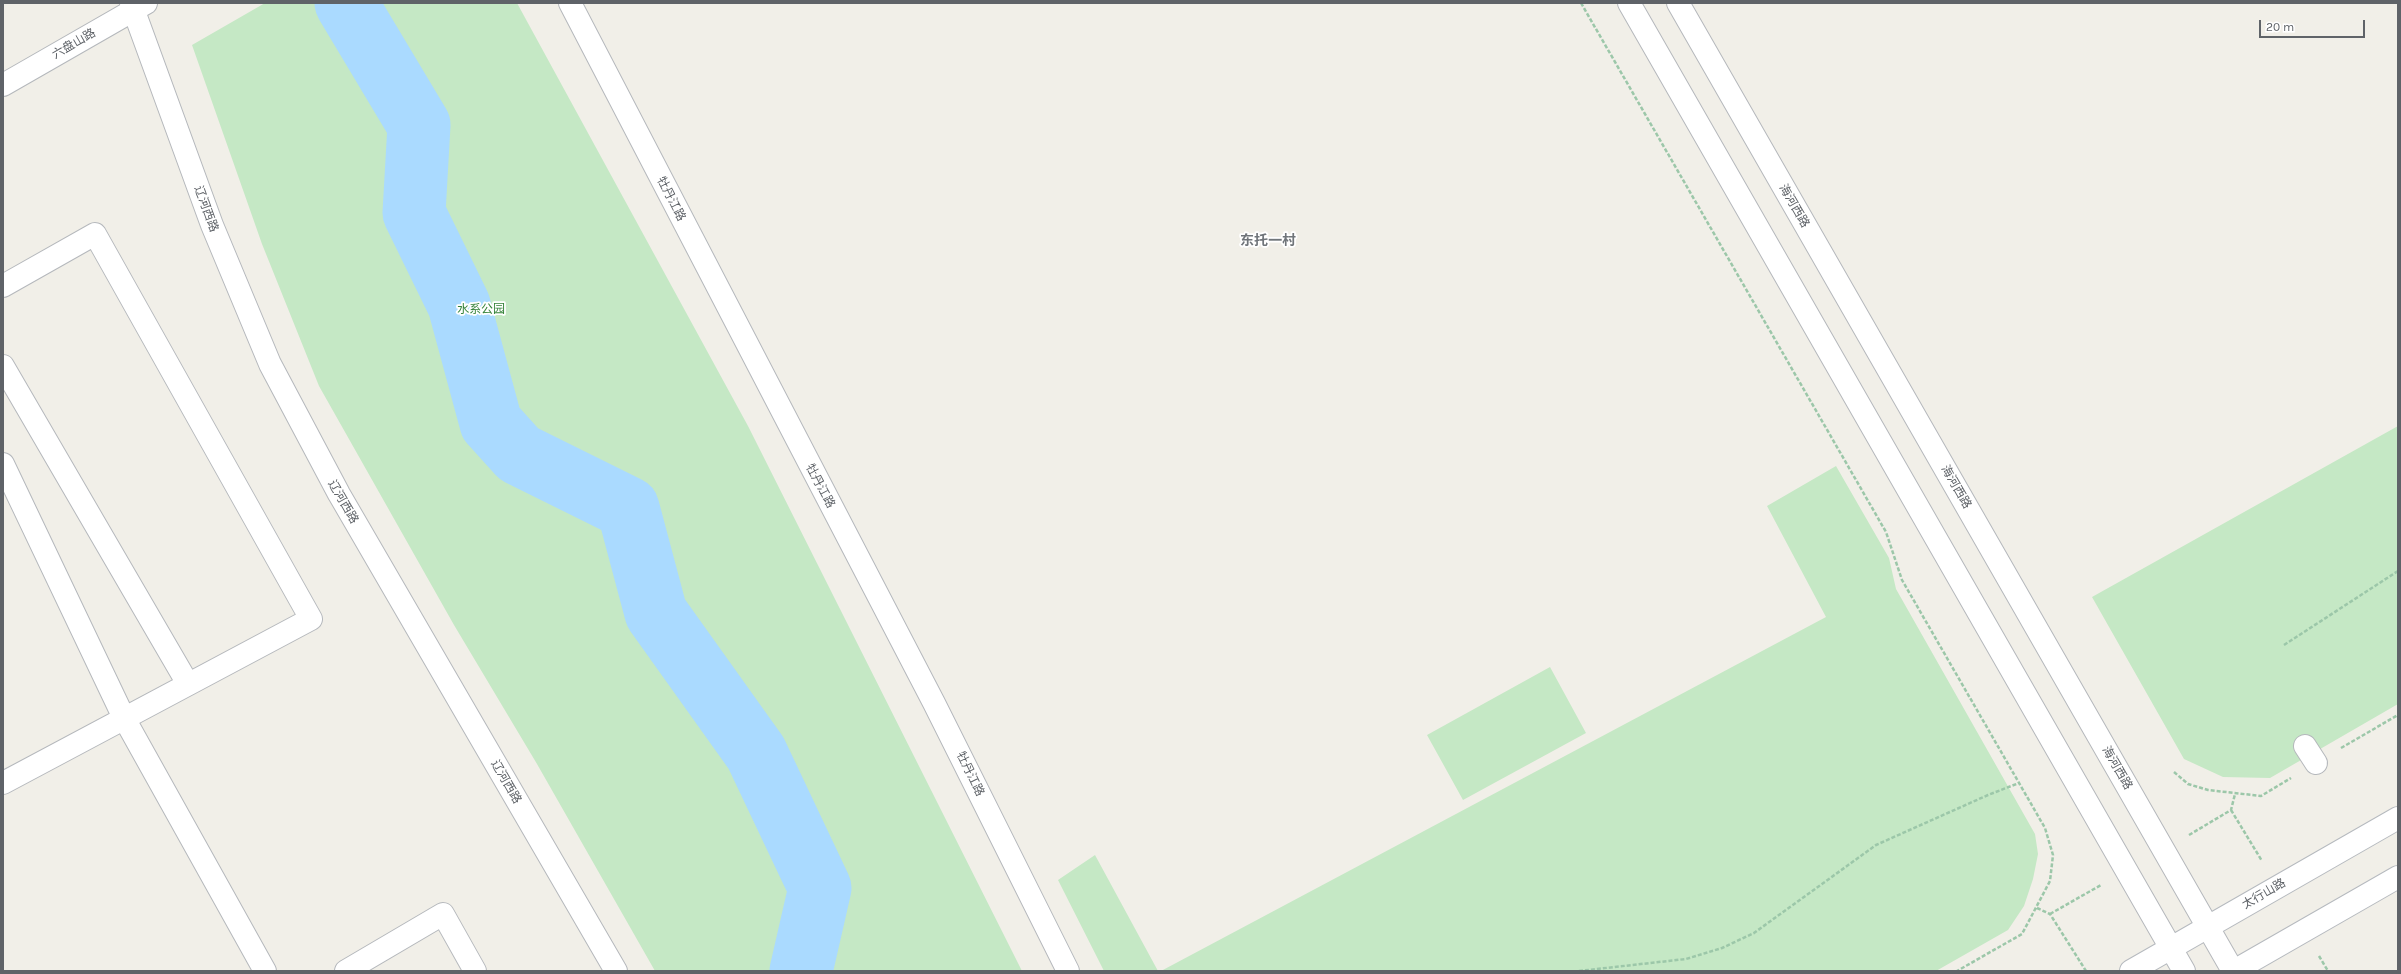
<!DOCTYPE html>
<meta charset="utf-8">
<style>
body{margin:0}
#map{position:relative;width:2401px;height:974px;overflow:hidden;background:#f1efe8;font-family:Karla,sans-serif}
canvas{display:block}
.frame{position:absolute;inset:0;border:4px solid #5f6368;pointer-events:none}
.scale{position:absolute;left:2259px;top:20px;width:106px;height:18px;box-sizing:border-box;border:2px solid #5f6368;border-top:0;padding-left:5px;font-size:12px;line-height:14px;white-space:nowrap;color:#5f6368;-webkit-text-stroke:3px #fff;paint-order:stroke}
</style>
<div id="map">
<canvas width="2401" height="974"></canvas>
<div class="frame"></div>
<div class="scale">20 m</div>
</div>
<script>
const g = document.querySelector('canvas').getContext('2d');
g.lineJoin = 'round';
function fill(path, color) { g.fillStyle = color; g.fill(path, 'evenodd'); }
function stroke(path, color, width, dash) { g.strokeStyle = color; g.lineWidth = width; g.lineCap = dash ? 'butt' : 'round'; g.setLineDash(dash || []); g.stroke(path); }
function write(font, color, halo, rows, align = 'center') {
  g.font = font + ' Karla,"Noto Sans SC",sans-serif'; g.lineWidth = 3.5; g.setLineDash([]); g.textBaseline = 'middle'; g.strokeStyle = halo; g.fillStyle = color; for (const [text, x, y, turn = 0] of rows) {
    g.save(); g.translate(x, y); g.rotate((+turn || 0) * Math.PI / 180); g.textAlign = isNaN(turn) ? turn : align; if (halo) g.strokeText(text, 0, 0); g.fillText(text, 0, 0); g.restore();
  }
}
const green = new Path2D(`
 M 265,3 L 517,3 L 748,426 L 1022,971 L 655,971 L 537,764 L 454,625 L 319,386 L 262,244 L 192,45 Z
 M 2398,426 L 2398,704 L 2270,778 L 2223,777 L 2184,759 L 2092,597 Z
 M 1836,466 L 1889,558 L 1896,589 L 2035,834 L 2038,854 L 2033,879 L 2024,906 L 2008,930 L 1936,971 L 1161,971 L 1826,617 L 1767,506 Z
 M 1550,667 L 1586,733 L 1463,800 L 1427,735 Z
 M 1095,855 L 1158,971 L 1104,971 L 1058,880 Z`);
const river = new Path2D(`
 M 346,3 L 419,125 L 414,213 L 459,305 L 491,423 L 519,454 L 628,508 L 656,613 L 756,753 L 820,888 L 801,971`);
const path = new Path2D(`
 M 1581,3 L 1886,532 L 1902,580 L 2045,828 L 2053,855 L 2050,881 L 2022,934 L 1957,971
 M 2284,645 L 2398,571
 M 2341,748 L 2398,715
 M 2174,772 L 2188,784 L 2208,790 L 2261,796 L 2291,778
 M 2231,810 L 2262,861
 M 2189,835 L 2231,810 L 2235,794
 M 2037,908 L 2050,914 L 2086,971
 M 2050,914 L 2101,885
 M 2319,956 L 2328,971
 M 1579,971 L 1686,959 L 1722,948 L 1754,933 L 1876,845 L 1988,795 L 2019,783`);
const pedestrian = new Path2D(`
 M 2305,746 L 2316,763`);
const minor = new Path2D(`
 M 131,3 L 212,225 L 270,364 L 339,494 L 616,971
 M 570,3 L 934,703 L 1068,971
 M 3,286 L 95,234 L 311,619 L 3,783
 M 3,366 L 188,684
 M 3,464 L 124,718 L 265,971
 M 346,971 L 443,914 L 475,971`);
const tertiary = new Path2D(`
 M 1629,3 L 2184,971
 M 1678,3 L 2233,971
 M 3,85 L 146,3`);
const secondary = new Path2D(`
 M 2131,971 L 2398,818
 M 2234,971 L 2398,877`);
const streetNames = [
 ["六盘山路",74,44,-30],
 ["牡丹江路",671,199,63],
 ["海河西路",1794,206,60],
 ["辽河西路",206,209,70],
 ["牡丹江路",820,486,62],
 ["海河西路",1956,487,60],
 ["辽河西路",343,502,60],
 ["海河西路",2117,768,60],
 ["牡丹江路",970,774,64],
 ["辽河西路",506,782,60],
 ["太行山路",2264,894,-30]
];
const parkNames = [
 ["水系公园",481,310]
];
const quarterNames = [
 ["东托一村",1268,241]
];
fill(green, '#c5e8c5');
stroke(river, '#aadaff', 63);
stroke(pedestrian, '#b5b8bc', 24);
stroke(minor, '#b5b8bc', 24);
stroke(tertiary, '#b5b8bc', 24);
stroke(secondary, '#b6babf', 24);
stroke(path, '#9cc7a9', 2.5, [4, 2]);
stroke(pedestrian, '#fff', 22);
stroke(minor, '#fff', 22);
stroke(tertiary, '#fff', 22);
stroke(secondary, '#fff', 22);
write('12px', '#5f6368', '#fff', streetNames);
write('12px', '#348238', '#fff', parkNames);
write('bold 14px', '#70757a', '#fff', quarterNames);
</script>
